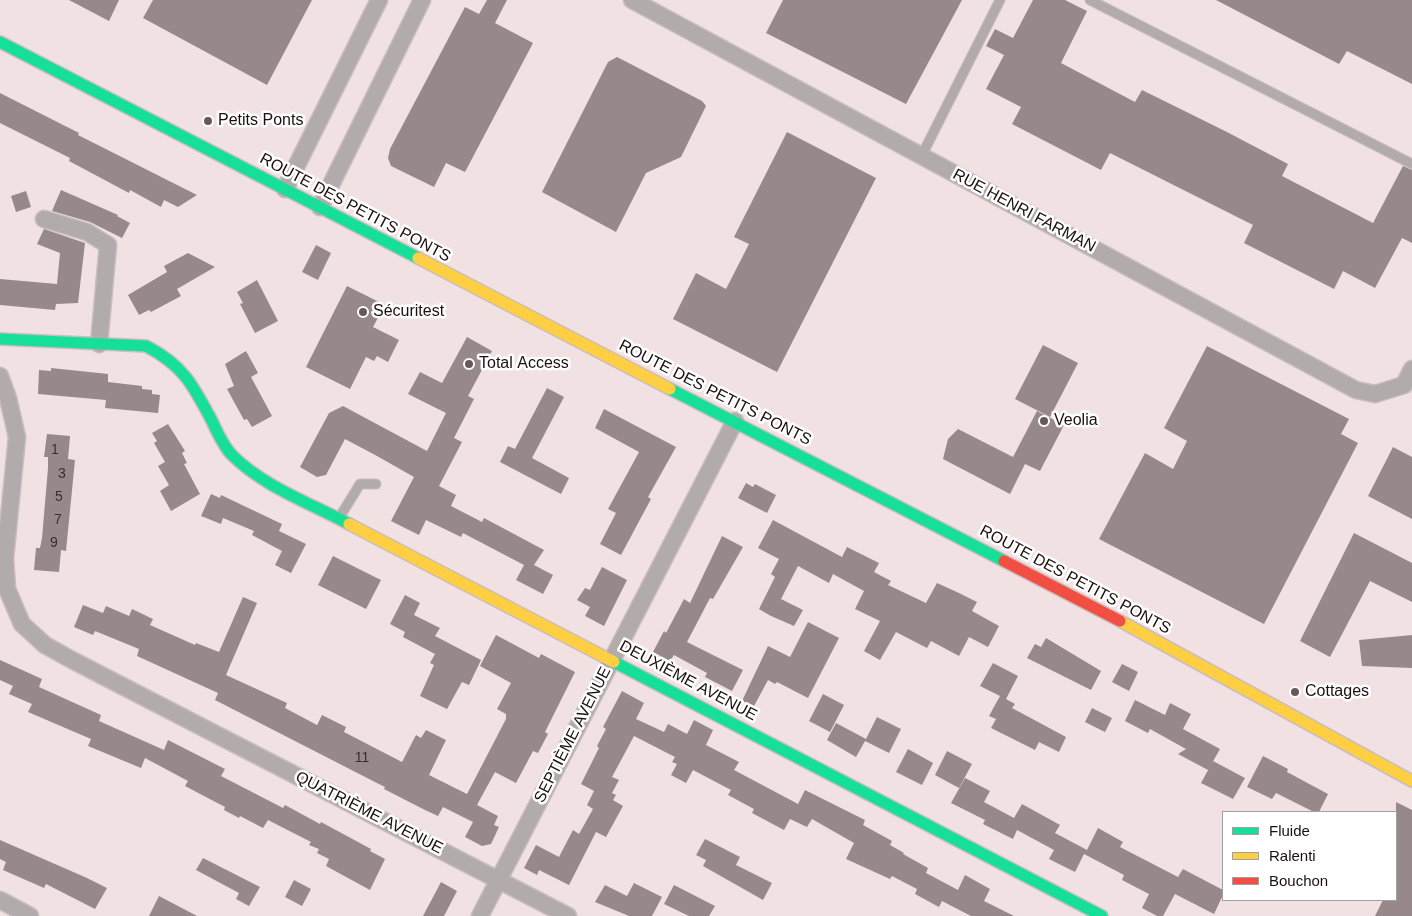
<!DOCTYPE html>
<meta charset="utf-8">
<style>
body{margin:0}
#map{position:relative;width:1412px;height:916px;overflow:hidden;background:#f2e1e2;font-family:Arial,sans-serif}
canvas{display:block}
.legend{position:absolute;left:1222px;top:811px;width:175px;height:90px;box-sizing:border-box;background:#fff;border:1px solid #a49fa0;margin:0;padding:6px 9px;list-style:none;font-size:15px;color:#1c0f11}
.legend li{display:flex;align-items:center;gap:10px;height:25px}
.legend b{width:25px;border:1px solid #a49fa0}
</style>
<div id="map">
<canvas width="1412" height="916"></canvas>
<ul class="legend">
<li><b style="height:6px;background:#16e098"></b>Fluide</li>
<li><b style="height:6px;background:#ffcf43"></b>Ralenti</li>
<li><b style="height:6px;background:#f24e42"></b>Bouchon</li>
</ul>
</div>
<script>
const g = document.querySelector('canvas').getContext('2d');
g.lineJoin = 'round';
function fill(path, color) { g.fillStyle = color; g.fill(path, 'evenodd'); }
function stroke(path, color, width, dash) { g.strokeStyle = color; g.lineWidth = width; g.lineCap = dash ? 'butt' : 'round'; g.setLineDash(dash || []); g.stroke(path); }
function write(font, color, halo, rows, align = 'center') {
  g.font = font + ' Arial,sans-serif'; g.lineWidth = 5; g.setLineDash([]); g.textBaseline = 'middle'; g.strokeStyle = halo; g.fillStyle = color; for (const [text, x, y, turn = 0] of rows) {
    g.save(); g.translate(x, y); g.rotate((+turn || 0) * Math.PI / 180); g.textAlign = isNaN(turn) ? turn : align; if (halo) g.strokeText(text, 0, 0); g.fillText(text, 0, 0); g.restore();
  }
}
const building = new Path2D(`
 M 69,0 L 119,0 L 109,21 Z
 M 153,0 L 312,0 L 267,85 L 143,18 Z
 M 487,0 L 507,0 L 495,23 L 533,43 L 465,172 L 446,163 L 434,187 L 391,166 L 388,158 L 390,149 L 465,7 L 479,14 Z
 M 783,0 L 962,0 L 906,104 L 766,33 Z
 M 1033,0 L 1065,0 L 1087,11 L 1061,63 L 1135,102 L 1142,90 L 1225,131 L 1288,164 L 1282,176 L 1373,223 L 1403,166 L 1412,170 L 1412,243 L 1402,238 L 1375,288 L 1343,271 L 1334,289 L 1244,243 L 1253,225 L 1110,153 L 1101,170 L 1012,124 L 1021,107 L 986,89 L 1004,55 L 986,46 L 995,29 L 1013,38 Z
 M 1216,0 L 1412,0 L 1412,84 L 1347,51 L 1339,64 Z
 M 617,57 L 702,101 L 706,106 L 681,157 L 646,173 L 616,232 L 542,192 L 608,62 Z
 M 0,93 L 79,133 L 78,135 L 197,195 L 178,207 L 164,200 L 161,207 L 130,190 L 129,193 L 69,161 L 70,158 L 0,123 Z
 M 787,132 L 876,178 L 777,372 L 673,319 L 696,273 L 726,289 L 749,244 L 734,237 Z
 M 61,190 L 118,215 L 117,216 L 130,223 L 122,238 L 90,222 L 52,211 Z
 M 26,191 L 31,207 L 16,212 L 11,196 Z
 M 44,229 L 85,243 L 78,303 L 56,304 L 55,310 L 0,305 L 0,279 L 57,284 L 60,253 L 37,244 Z
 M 316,245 L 331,253 L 318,280 L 302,272 Z
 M 188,253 L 215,267 L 177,289 L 181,296 L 151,312 L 149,310 L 139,315 L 128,295 L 167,272 L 164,266 Z
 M 257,280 L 278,321 L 255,333 L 240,304 L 243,303 L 237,292 Z
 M 347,286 L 385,305 L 373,327 L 399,340 L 388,362 L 377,356 L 374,361 L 366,357 L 350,389 L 306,367 Z
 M 467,337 L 492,351 L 468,396 L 474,399 L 454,438 L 462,442 L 439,486 L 456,495 L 451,506 L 482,522 L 484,518 L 544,550 L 534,565 L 553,575 L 543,594 L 516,580 L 524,565 L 463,533 L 461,537 L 426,520 L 419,535 L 391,521 L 414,477 L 377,456 L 345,439 L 326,475 L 317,477 L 300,467 L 329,413 L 343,406 L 427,451 L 446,413 L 408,394 L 420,372 L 442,383 Z
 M 1043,345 L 1078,363 L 1050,417 L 1015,399 Z
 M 1207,346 L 1349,419 L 1341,434 L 1358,443 L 1264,624 L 1099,539 L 1145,453 L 1173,469 L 1187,441 L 1164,428 Z
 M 246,351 L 258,373 L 251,377 L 272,416 L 252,427 L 247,419 L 244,420 L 227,389 L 234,386 L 225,364 Z
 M 51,368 L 108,374 L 108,382 L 142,386 L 142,389 L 152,390 L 152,394 L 160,395 L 158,413 L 105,408 L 106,400 L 38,394 L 39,370 L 51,371 Z
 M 547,388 L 564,397 L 532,458 L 569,478 L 561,494 L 500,462 L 508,446 L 515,449 Z
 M 604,409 L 676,447 L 648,497 L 651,499 L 621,555 L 600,544 L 616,513 L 608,509 L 639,452 L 595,428 Z
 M 1037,411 L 1064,425 L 1040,471 L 1025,464 L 1010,494 L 943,459 L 948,439 L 958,429 L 1013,457 Z
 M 168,424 L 185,451 L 182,453 L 187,463 L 184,464 L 200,494 L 171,511 L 160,491 L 169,485 L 158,466 L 165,462 L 154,443 L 157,441 L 152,433 Z
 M 47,434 L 70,436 L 68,459 L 75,460 L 66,551 L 61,550 L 59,572 L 34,570 L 36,548 L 40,548 L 42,538 L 48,468 L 48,457 L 44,457 Z
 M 1393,447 L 1412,457 L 1412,519 L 1368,496 Z
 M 746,483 L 753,487 L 755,484 L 776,495 L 767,513 L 738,498 Z
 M 211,494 L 220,498 L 221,495 L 282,524 L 279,531 L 306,544 L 291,573 L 275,565 L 282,551 L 252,535 L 254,531 L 223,518 L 221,524 L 201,516 Z
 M 773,520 L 842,557 L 847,547 L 879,563 L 874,572 L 891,581 L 888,585 L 926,603 L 937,583 L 959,593 L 977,602 L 972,611 L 999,626 L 988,647 L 969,637 L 959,656 L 931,641 L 927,648 L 896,632 L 880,660 L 864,651 L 880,621 L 855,609 L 864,591 L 833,574 L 829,583 L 798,566 L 781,599 L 803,610 L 794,626 L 771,616 L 759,609 L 775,577 L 771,574 L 779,559 L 758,548 Z
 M 1354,533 L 1412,563 L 1412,602 L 1370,581 L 1330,657 L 1300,641 Z
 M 722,536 L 743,547 L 713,599 L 710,598 L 687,642 L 743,670 L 732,691 L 705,677 L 707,673 L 674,655 L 670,661 L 653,652 L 664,631 L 666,633 L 684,599 L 690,603 Z
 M 333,556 L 381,580 L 366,609 L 318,585 Z
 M 602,567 L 627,580 L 604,626 L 585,616 L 590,607 L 577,600 L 585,588 L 590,590 Z
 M 405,595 L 420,603 L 414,615 L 440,628 L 435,636 L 481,660 L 469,685 L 462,682 L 447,709 L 420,696 L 434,665 L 430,663 L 435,654 L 403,637 L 405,632 L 390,624 Z
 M 243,597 L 257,603 L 226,675 L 287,703 L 285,708 L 317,725 L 322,715 L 346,727 L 344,732 L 402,762 L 416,735 L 421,738 L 426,730 L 446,740 L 429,775 L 467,794 L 506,719 L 506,714 L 497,709 L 511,683 L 480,666 L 496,635 L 539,658 L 541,654 L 575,672 L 545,732 L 548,734 L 538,753 L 533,751 L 516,783 L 495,772 L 477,805 L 498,816 L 494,825 L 499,827 L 491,844 L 482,846 L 465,837 L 473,822 L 443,807 L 438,816 L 425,810 L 384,789 L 385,787 L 371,780 L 215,700 L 218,693 L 137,656 L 139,649 L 95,631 L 93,635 L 74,627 L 83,605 L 103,613 L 106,606 L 129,616 L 132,609 L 153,619 L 150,625 L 195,645 L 196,643 L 219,652 Z
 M 808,622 L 839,638 L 808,698 L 777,682 L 775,684 L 768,680 L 754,706 L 742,701 L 768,646 L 790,657 Z
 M 1412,635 L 1412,668 L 1362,666 L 1359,640 Z
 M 1046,638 L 1101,671 L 1091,690 L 1027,658 L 1035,644 L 1041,647 Z
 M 0,660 L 42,679 L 39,687 L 101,715 L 99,721 L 164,750 L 168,740 L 225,769 L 221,776 L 283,808 L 285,805 L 320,824 L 321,822 L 371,849 L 370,851 L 385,859 L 370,890 L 326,866 L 329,859 L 317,853 L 319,849 L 309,845 L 311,842 L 268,820 L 263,828 L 240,816 L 239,818 L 224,810 L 225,807 L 185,786 L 188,781 L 145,758 L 141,768 L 88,746 L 91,739 L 28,712 L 32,704 L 9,694 L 13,686 L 0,680 Z
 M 993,663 L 1018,676 L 1006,699 L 1015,704 L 1012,708 L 1066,737 L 1059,752 L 1039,742 L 1035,750 L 991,728 L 996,719 L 989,716 L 1000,696 L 980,686 Z
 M 1122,664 L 1138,672 L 1129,691 L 1112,682 Z
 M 622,691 L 644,703 L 636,719 L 664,732 L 668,724 L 687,734 L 694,720 L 713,730 L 706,745 L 739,762 L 734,770 L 798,804 L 805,790 L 865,820 L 863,825 L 892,841 L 890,845 L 904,853 L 903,854 L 928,868 L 926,873 L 958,890 L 965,875 L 990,889 L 984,901 L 1014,916 L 971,916 L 942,901 L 939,907 L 915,894 L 917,889 L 892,876 L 890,879 L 846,859 L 854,843 L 812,819 L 807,827 L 790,819 L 784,830 L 752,813 L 754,809 L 728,795 L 731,790 L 693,770 L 686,783 L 671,775 L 677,764 L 672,762 L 675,757 L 634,736 L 612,777 L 619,780 L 612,793 L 616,795 L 613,800 L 623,806 L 606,837 L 596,832 L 569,885 L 539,870 L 537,875 L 524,868 L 536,845 L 559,857 L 573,830 L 579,834 L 593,809 L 587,805 L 594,791 L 581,784 L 599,748 L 597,746 L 606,729 L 603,727 Z
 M 823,694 L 844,705 L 830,732 L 809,721 Z
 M 1135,700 L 1165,715 L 1170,703 L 1191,714 L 1183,729 L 1220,749 L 1208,770 L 1178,754 L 1186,749 L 1150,729 L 1148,733 L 1125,721 Z
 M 1092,708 L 1112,718 L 1105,732 L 1085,722 Z
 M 877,717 L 901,729 L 889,753 L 865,741 L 856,757 L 827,740 L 836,723 L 866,739 Z
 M 908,749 L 933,763 L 922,785 L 896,772 Z
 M 947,751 L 972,764 L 959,788 L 935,775 Z
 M 1263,756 L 1288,769 L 1287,772 L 1328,794 L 1319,812 L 1314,812 L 1276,793 L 1272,799 L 1247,787 Z
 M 1213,761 L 1245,778 L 1233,799 L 1201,783 Z
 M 965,778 L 990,791 L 984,802 L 1014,818 L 1022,804 L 1060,825 L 1055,833 L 1087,850 L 1098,828 L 1123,842 L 1120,847 L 1178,877 L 1183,869 L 1223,890 L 1223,895 L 1214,914 L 1175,894 L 1163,916 L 1157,916 L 1142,908 L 1149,894 L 1122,880 L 1124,875 L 1084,854 L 1075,872 L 1049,859 L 1054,850 L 1017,830 L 1013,839 L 983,824 L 985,820 L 951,803 Z
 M 1396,802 L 1412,810 L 1412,916 L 1375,916 L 1383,900 L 1396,900 Z
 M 705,839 L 740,857 L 736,865 L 772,883 L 763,900 L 703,866 L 706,860 L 696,855 Z
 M 0,840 L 87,878 L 107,888 L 95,909 L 46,884 L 44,888 L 3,870 L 6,862 L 0,859 Z
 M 203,858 L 260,887 L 249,906 L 236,899 L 239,893 L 196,870 Z
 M 294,880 L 311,889 L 302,906 L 285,897 Z
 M 441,882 L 457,891 L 444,916 L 423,916 Z
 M 634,883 L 662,897 L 652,916 L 629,916 L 595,902 L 605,885 L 627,896 Z
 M 674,885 L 715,906 L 709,916 L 689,916 L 664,904 Z
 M 159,896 L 197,916 L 149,916 Z`);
const lane = new Path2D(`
 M 1090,0 L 1412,164
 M 922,155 L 1000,0
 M 339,518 L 360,484 L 376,484`);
const street = new Path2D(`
 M 632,0 L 1356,390 L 1375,394 L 1404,385 L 1412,369
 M 285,189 L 379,0
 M 320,207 L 422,0
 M 44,219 L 87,232 L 108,245 L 99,344
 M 0,376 L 8,398 L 17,437 L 5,558 L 7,589 L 22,624 L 45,645 L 72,660 L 568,916
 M 0,900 L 30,916
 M 480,916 L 735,421`);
const fast = new Path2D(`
 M 0,42 L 418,258
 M 0,339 L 146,346 C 183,365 193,385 212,421 C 217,432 223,445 231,454 C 262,486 310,503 349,524
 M 670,389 L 1004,561
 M 614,662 L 1102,916`);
const slow = new Path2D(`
 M 418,258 L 670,389
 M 349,524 L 614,662
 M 1120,621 L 1412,781`);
const jam = new Path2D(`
 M 1004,561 L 1120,621`);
const markers = [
 [208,121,5,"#67585a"],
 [363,312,5,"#67585a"],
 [469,364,5,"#67585a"],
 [1044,421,5,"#67585a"],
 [1295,692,5,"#67585a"]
];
const numberNames = [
 ["1",55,450],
 ["3",62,474],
 ["5",59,497],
 ["7",58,520],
 ["9",54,543],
 ["11",362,758]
];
const poiNames = [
 ["Petits Ponts",218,121],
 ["Sécuritest",373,312],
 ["Total Access",479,364],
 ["Veolia",1054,421],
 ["Cottages",1305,692]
];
const streetNames = [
 ["ROUTE DES PETITS PONTS",355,208,28],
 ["RUE HENRI FARMAN",1024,211,28],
 ["ROUTE DES PETITS PONTS",715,393,27],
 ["ROUTE DES PETITS PONTS",1075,580,28],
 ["DEUXIÈME AVENUE",688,681,28],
 ["SEPTIÈME AVENUE",573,735,-63],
 ["QUATRIÈME AVENUE",369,813,27]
];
fill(building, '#97888a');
stroke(lane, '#cabdbe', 11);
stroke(street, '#cabdbe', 19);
stroke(fast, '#cabdbe', 14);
stroke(slow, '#cabdbe', 14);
stroke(jam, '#cabdbe', 14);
stroke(lane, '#b2abac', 9);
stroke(street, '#b2abac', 16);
stroke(fast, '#16e098', 11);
stroke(slow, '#ffcf43', 11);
stroke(jam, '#f24e42', 11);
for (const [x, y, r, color] of markers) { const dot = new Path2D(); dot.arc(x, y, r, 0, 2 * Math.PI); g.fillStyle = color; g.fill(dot); stroke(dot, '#fff', 2); }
write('14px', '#3b2d2f', null, numberNames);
write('16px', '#1c0f11', '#fff', poiNames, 'left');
write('16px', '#1c0f11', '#fff', streetNames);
</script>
